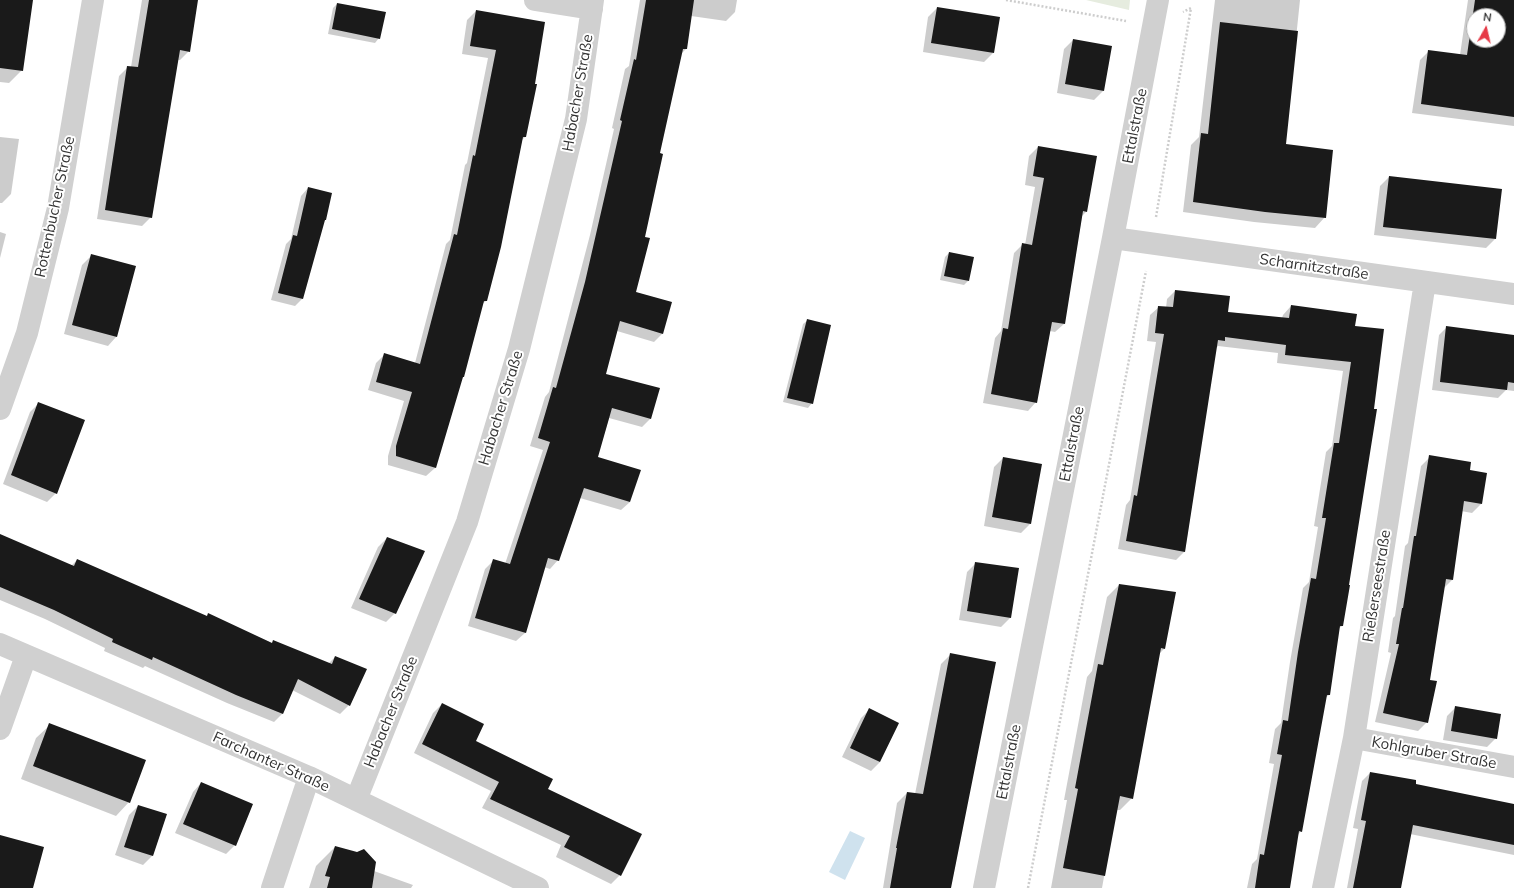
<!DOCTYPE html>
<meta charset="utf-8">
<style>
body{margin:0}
#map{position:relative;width:1514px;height:888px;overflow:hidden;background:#fff;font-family:Mulish,sans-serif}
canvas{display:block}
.north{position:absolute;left:1466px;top:8px;width:40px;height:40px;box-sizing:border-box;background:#fff;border:1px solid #adadad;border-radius:50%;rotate:8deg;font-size:11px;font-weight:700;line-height:16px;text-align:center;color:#333}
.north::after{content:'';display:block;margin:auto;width:14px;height:18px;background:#e63946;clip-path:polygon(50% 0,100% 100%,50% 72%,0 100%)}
</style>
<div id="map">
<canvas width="1514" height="888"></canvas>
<div class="north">N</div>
</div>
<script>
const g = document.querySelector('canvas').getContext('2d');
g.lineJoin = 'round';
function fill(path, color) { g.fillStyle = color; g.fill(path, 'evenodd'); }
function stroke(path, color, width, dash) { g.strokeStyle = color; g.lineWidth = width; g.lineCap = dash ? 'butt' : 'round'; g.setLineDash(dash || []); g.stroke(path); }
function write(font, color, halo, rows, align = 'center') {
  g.font = font + ' Mulish,sans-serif'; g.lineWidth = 4; g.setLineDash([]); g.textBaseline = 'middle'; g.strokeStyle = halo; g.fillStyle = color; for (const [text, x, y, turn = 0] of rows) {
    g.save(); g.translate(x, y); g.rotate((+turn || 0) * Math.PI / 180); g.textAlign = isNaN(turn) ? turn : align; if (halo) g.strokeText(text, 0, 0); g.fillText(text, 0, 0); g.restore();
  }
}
const green = new Path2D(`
 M 1086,0 L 1130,0 L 1129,10 Z`);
const water = new Path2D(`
 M 850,831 L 865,838 L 845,880 L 829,872 Z`);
const shadow = new Path2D(`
 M 0,0 L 32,0 L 22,70 L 9,83 L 0,82 Z
 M 142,0 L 197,0 L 189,51 L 180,60 L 177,60 L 151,217 L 142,226 L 97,219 L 119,76 L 128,67 L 131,67 Z
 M 640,0 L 737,0 L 735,12 L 726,21 L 691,16 L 686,49 L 681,54 L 658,154 L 635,292 L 671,303 L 662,334 L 654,342 L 617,331 L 605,374 L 651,418 L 642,427 L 609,418 L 597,458 L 630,502 L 621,510 L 580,498 L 558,560 L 550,569 L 544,567 L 525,633 L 516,641 L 468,626 L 485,569 L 494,560 L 505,564 L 543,450 L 530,446 L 545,397 L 549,392 L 590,235 L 614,129 L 612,128 L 625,69 L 629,66 Z
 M 1215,0 L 1300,0 L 1285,144 L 1325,217 L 1315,228 L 1254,222 L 1183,212 L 1191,145 L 1199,137 Z
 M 1468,0 L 1514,0 L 1514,126 L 1412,113 L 1420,60 L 1429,51 L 1460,55 ZM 1474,16 L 1498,16 L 1498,40 L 1474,40 Z
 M 337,4 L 379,38 L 375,43 L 328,34 L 333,8 Z
 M 937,8 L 993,53 L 984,62 L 923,52 L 928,17 Z
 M 476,11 L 544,23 L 525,137 L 522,140 L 486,301 L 482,304 L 463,377 L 462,378 L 435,468 L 426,476 L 388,465 L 388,456 L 404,401 L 368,390 L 376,363 L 385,354 L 415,363 L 446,244 L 450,240 L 465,165 L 467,163 L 488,58 L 462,54 L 467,20 Z
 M 1073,40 L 1111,47 L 1103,91 L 1094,100 L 1057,93 L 1064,49 Z
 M 0,137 L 19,139 L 11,194 L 2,203 L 0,203 Z
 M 1038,147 L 1086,212 L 1082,216 L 1064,324 L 1055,332 L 1050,331 L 1036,402 L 1028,411 L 983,403 L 995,338 L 1001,331 L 1014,253 L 1023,244 L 1025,245 L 1035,187 L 1025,185 L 1029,156 Z
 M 1389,177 L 1495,239 L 1486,248 L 1374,235 L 1380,186 Z
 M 308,188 L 325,220 L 324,221 L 302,299 L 295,306 L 271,300 L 286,244 L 291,239 L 301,196 Z
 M 0,232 L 6,234 L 0,258 Z
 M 949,253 L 968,281 L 964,285 L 940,280 L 945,257 Z
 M 91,256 L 116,337 L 108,346 L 64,334 L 82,265 Z
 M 1175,291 L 1227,312 L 1282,318 L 1283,315 L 1291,306 L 1354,327 L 1342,626 L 1338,629 L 1329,695 L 1325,698 L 1301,831 L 1297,836 L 1288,888 L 1247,888 L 1252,864 L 1257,859 L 1274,764 L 1269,763 L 1275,729 L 1281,723 L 1290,662 L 1303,588 L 1309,582 L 1318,527 L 1314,526 L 1326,452 L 1332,446 L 1343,371 L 1277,363 L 1278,353 L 1218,346 L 1215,349 L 1185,551 L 1176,560 L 1118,549 L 1126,505 L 1130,500 L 1156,342 L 1147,341 L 1150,315 L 1159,307 L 1166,308 L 1167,299 Z
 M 808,320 L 812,403 L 808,408 L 783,402 L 803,324 Z
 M 1447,327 L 1514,346 L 1514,391 L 1506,390 L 1498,398 L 1432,390 L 1439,335 Z
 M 39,403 L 56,493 L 47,502 L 3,484 L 30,412 Z
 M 1430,457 L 1469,471 L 1481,504 L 1472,513 L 1461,511 L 1452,580 L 1444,588 L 1429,680 L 1427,722 L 1418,731 L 1375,722 L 1391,653 L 1388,652 L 1393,618 L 1395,616 L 1405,546 L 1408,543 L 1421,466 Z
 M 1003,458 L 1030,524 L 1021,533 L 984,526 L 994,467 Z
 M 0,535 L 71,566 L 77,560 L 206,617 L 208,615 L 272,643 L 328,664 L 335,657 L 349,705 L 340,714 L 292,690 L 283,713 L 274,722 L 227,703 L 145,666 L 143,668 L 104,651 L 105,648 L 45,619 L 0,600 Z
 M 387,538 L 395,613 L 386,622 L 351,608 L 378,547 Z
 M 976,563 L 1018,569 L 1010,618 L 1001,627 L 959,620 L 967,572 Z
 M 1119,585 L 1165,648 L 1159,654 L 1132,798 L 1120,810 L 1116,810 L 1102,888 L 1051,888 L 1067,800 L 1064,800 L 1087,677 L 1092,671 L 1107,597 Z
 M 951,654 L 950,888 L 883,888 L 897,803 L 907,793 L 915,794 L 941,664 Z
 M 442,704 L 475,742 L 547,789 L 620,875 L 611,884 L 556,857 L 561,845 L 482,808 L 491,791 L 414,753 L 433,713 Z
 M 1456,707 L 1496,738 L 1487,747 L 1443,740 L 1447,716 Z
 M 870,709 L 880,762 L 871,771 L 842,757 L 861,718 Z
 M 50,725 L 129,802 L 116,816 L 21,779 L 36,738 Z
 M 1370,773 L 1414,785 L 1514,805 L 1514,855 L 1410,834 L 1400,888 L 1347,888 L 1358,829 L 1353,828 L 1362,781 Z
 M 201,783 L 235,845 L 226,854 L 175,833 L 193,792 Z
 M 138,806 L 166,815 L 152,856 L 143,865 L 115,855 L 129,815 Z
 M 335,847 L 374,871 L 413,885 L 411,888 L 309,888 L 316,866 Z`);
const building = new Path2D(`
 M 0,0 L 33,0 L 23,71 L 0,68 Z
 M 149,0 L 198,0 L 190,52 L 180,50 L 152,218 L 105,210 L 127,66 L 138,67 Z
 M 646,0 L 694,0 L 687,49 L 683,49 L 660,153 L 663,154 L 645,237 L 650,238 L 636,292 L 672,302 L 663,334 L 620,321 L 606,374 L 660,388 L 651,419 L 612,408 L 598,457 L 641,470 L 630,502 L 584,488 L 559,561 L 548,558 L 526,633 L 475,618 L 493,559 L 510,564 L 550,442 L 538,438 L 553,387 L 556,388 L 585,282 L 622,121 L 620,120 L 634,59 L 636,60 Z
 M 1475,0 L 1514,0 L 1514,117 L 1421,104 L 1428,50 L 1467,55 ZM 1474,16 L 1498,16 L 1498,40 L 1474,40 Z
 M 337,3 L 386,12 L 380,39 L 332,29 Z
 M 937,7 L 1000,17 L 994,53 L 931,43 Z
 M 476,10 L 545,22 L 535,84 L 537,84 L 526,137 L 523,137 L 501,247 L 487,301 L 484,301 L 464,377 L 463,377 L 436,468 L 396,456 L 396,446 L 412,392 L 376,382 L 384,353 L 420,364 L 454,234 L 457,235 L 473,155 L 475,156 L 496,50 L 470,46 Z
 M 1220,22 L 1298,31 L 1286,144 L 1333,150 L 1326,218 L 1265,212 L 1193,202 L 1201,133 L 1208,134 Z
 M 1073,39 L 1112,46 L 1104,91 L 1065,84 Z
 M 1038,146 L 1097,156 L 1087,212 L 1083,211 L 1065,324 L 1052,322 L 1037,403 L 991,394 L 1003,328 L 1008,329 L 1022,243 L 1032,245 L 1044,178 L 1033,176 Z
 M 1389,176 L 1502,189 L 1496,239 L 1383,227 Z
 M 308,187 L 332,193 L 326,220 L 325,220 L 303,299 L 278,293 L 293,235 L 297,236 Z
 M 949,252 L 974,257 L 969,281 L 944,276 Z
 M 91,254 L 136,266 L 117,337 L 72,325 Z
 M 1175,290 L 1230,296 L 1228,312 L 1289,318 L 1291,305 L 1357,314 L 1355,326 L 1384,329 L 1374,409 L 1377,409 L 1349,585 L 1350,585 L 1343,626 L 1340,626 L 1330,695 L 1327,695 L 1302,832 L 1299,831 L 1290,888 L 1255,888 L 1260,854 L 1264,855 L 1282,755 L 1277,754 L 1283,720 L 1288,721 L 1298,652 L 1311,578 L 1316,579 L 1326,518 L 1322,518 L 1334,443 L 1339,443 L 1351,362 L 1285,355 L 1286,345 L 1225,337 L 1225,341 L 1218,340 L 1185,552 L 1126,541 L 1134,495 L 1137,496 L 1164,334 L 1155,333 L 1158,306 L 1173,307 Z
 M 807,319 L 831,325 L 813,404 L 787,398 Z
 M 1446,326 L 1514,335 L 1514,383 L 1508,382 L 1507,390 L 1440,382 Z
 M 38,402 L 85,420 L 57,494 L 11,475 Z
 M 1429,455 L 1471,462 L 1470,470 L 1487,473 L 1482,504 L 1464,501 L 1453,580 L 1446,579 L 1430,680 L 1437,681 L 1428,723 L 1383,713 L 1399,644 L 1396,644 L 1402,608 L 1403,608 L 1414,536 L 1416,536 Z
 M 1003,457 L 1042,464 L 1031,524 L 992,517 Z
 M 0,534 L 74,566 L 77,559 L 207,616 L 208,613 L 272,643 L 273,640 L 332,664 L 335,656 L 367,669 L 350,706 L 298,679 L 283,714 L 236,695 L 153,657 L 152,660 L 112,642 L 113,639 L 54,610 L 0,587 Z
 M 387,537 L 425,551 L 396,614 L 359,599 Z
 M 975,562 L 1019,568 L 1011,618 L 967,611 Z
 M 1119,584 L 1176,592 L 1165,649 L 1161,648 L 1133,799 L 1120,796 L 1105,876 L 1063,868 L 1078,789 L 1075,788 L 1098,664 L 1103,665 Z
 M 950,653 L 996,662 L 951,888 L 890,888 L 897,848 L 896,848 L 907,792 L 923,794 Z
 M 442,703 L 484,724 L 476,741 L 553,779 L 548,789 L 642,834 L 621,876 L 564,847 L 570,836 L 490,799 L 499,782 L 422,744 Z
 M 1455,706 L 1501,714 L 1497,739 L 1451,731 Z
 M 869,708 L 899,723 L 880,762 L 850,748 Z
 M 49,723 L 146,760 L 130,803 L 33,766 Z
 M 1370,772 L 1416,780 L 1416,784 L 1514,804 L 1514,845 L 1413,825 L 1401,888 L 1353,888 L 1366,821 L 1361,820 Z
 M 201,782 L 253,804 L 236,846 L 183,824 Z
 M 138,805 L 167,814 L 153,856 L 124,847 Z
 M 0,835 L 44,847 L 33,888 L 0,888 Z
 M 335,846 L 357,852 L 364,849 L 376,862 L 372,888 L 327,888 L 330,877 L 325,876 Z`);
const path = new Path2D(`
 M 1006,0 L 1126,21
 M 1156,217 L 1191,8 L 1183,12
 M 1028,888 L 1146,271`);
const minor = new Path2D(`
 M 535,0 L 592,9
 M 1113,238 L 1514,294
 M 0,409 L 27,333 L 58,208 L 93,0
 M 0,644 L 309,777 L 538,888
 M 0,729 L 26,656
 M 1354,738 L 1514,767
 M 356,800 L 467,522 L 519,349 L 576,119 L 593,0
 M 272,888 L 309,777
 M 984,888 L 1113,238 L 1158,0
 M 1323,888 L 1354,738 L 1425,282`);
const streetNames = [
 ["Habacher Straße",578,93,-80],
 ["Ettalstraße",1135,126,-79],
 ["Rottenbucher Straße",55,207,-78],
 ["Scharnitzstraße",1314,267,8],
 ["Habacher Straße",501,408,-73],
 ["Ettalstraße",1072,444,-79],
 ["Rießerseestraße",1377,586,-81],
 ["Habacher Straße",391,712,-68],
 ["Kohlgruber Straße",1434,753,10],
 ["Farchanter Straße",271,762,24],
 ["Ettalstraße",1009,762,-79]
];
fill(green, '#e6ecdf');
fill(water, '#cfe2ee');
fill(shadow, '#0003');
fill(building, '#1a1a1a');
stroke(path, '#cdcdcd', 2.5, [2, 2]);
stroke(minor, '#d0d0d0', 22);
write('15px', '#333', '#fff', streetNames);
</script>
